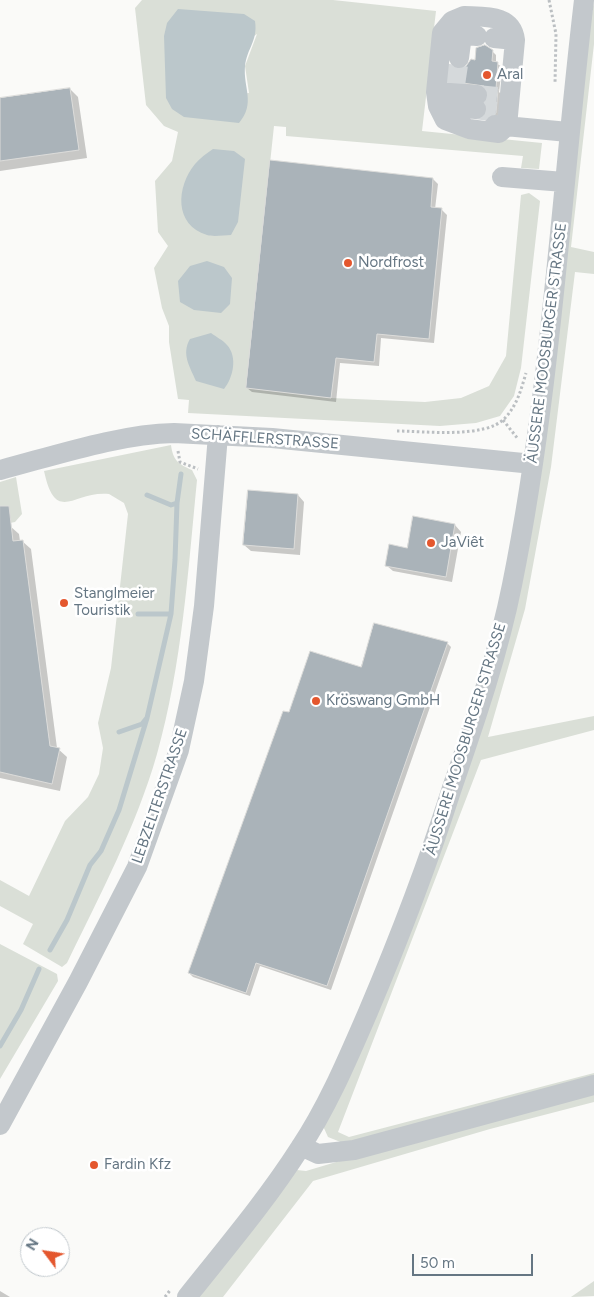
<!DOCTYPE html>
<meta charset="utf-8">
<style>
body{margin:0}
#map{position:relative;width:594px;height:1297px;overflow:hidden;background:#fafaf8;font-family:Figtree,sans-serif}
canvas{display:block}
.north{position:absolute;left:20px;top:1227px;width:50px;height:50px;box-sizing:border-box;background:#fff;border:1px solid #c1c8cd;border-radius:50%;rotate:301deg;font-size:14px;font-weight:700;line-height:20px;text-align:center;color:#657683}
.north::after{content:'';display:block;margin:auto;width:18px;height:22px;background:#e4572e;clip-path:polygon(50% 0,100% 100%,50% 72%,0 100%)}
.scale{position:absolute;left:412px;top:1254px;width:121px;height:22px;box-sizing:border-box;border:2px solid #657683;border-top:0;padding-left:6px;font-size:15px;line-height:18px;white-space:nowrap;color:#657683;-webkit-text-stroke:4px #fff;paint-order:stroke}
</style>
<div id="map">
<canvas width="594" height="1297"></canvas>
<div class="north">N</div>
<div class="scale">50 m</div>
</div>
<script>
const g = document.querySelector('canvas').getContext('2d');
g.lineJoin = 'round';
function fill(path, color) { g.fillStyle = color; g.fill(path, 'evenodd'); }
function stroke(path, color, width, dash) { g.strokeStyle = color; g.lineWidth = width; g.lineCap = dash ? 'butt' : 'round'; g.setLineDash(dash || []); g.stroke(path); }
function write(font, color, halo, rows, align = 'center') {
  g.font = font + ' Figtree,sans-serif'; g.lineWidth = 5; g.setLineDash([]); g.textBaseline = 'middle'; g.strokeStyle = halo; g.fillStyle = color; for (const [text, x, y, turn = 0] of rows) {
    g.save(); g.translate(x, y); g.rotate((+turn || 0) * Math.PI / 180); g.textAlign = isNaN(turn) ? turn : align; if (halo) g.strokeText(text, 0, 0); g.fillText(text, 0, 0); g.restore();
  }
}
const green = new Path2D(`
 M 142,0 L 333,0 L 436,11 L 422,131 L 542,143 L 539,169 L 521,168 L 523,156 L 286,136 L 286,127 L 274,126 L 246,388 L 331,398 L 425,402 L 461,398 L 489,386 L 506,356 L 521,195 L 529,193 L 540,201 L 521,368 L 514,396 L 500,416 L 476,423 L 440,426 L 188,413 L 189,400 L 178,399 L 169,342 L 169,326 L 162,308 L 154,268 L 168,246 L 158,232 L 155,181 L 172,161 L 178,132 L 164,126 L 146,105 L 135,8 ZM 257,34 L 245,66 L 249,93 L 166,98 Z
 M 594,0 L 594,44 L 571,247 L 594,252 L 594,274 L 575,272 L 551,467 L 525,609 L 488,737 L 594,716 L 594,730 L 481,760 L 338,1132 L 349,1137 L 594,1073 L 594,1080 L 348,1145 L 328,1137 L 323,1126 L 495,662 Z
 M 171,445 C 173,460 178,464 192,470 L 197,480 C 188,572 182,665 157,754 C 136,827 100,895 67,963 L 62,967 L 23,944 L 33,924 L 0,906 L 0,880 L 29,896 L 65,821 L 88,797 L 99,774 L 103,748 L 98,723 L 111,668 L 128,514 L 124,503 L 109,494 C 74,490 56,526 44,471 Z
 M 16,477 L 22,514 L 15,522 L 0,525 L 0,482 Z
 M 0,944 L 57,974 L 58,981 L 0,1079 Z
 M 594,1090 L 594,1102 L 490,1129 L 313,1181 L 223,1297 L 199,1297 L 297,1170 L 306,1171 L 487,1117 Z
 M 594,1281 L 594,1296 L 571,1297 Z`);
const water = new Path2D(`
 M 178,9 L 244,14 L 255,21 C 258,41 247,48 245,66 C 243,88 256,103 239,123 L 184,117 L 172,109 L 166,98 L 164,36 L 167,23 Z
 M 213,149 L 234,151 L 245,159 L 238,222 L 231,235 C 224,235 214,237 207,235 C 174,225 176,187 195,164 C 200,158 207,153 213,149 Z
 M 207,261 L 224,267 L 232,278 L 230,304 L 221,313 L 194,310 L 180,302 L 178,281 L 190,266 Z
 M 211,333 C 216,337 223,340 227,345 C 238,357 233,378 224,389 L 196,381 C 190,367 181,354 190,339 Z`);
const shadow = new Path2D(`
 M 492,51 L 496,55 L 496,63 L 502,67 L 499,92 L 502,95 L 499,117 L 487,122 L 484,119 L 489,111 L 489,90 L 484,87 L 454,85 L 450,81 L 457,71 L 465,70 Z
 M 70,89 L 78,97 L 87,158 L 0,171 L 0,99 Z
 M 433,179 L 438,184 L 435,209 L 442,210 L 447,215 L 434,343 L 381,338 L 379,366 L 340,363 L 336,402 L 252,392 L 247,388 Z
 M 298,495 L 304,502 L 300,555 L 251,551 L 244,545 Z
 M 414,518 L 455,525 L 461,532 L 452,582 L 393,571 L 386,565 L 408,549 Z
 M 10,526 L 19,534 L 20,541 L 22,541 L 31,549 L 57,748 L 67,757 L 60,791 L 0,778 L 0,527 Z
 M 447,643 L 451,647 L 331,990 L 260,966 L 250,996 L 193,977 L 189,973 L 290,714 Z
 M 0,1291 L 10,1297 L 0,1297 Z`);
const stream = new Path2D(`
 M 147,495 L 171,505 L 177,503
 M 138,614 L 171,614
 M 119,732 L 142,724 L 146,719
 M 50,950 L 67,920 L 90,865 L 101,851 L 119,810 L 147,718 L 171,614 L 175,560 L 177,503 L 181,474
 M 0,1046 L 21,1010 L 39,969`);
const building = new Path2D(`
 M 485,45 L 493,50 L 492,61 L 498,62 L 496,89 L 498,89 L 496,113 L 490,114 L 485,119 L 482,119 L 488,110 L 486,103 L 489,95 L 484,86 L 449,81 L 451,66 L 457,70 L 464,69 L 471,59 L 475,60 L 476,48 Z
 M 70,88 L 79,150 L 0,161 L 0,98 Z
 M 270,160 L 433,178 L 431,207 L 442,208 L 429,339 L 377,334 L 374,362 L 336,358 L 331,398 L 246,388 Z
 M 248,490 L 298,494 L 294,549 L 243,545 Z
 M 0,506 L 9,506 L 13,541 L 23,540 L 50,746 L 60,748 L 52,784 L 0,772 Z
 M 413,516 L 455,524 L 446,577 L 385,566 L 389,544 L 407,548 Z
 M 374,623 L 448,642 L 327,986 L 256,963 L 246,993 L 188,973 L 283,711 L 289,712 L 310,651 L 361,667 Z`);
const minorTunnel = new Path2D(`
 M 455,85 L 459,58
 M 477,95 L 498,97
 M 476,109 L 496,112`);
const path = new Path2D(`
 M 549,0 L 556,34 L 555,84
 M 503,420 L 518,439
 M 397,431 C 423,431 486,439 505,418 C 517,405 521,390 526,373
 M 178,451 L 180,462 L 198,469
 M 165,1297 L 171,1289`);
const minor = new Path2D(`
 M 464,16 C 485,17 512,14 515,40 L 507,126 L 499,133 L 469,129 L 445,120 L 438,106 L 436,92 L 442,33 L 452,21 Z
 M 442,33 L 477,36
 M 494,38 L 515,40
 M 459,58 L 462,35
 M 436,92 L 477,95
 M 438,106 L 476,109
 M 495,125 L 568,132
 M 502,177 L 564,182
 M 0,470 C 54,456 119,434 174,433 L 272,438 L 533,464
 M 0,1125 L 78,982 L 137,867 L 179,750 L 194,681 L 204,606 L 218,435
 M 301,1146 L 318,1154 L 354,1150 L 594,1085
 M 187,1297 C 226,1248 266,1201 300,1148 C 328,1106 348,1058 368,1012 C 399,939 427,866 451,791 C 474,724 498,655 512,585 C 551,392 561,195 584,0`);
const markers = [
 [487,75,5,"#e4572e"],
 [348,263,5,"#e4572e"],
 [431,543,5,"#e4572e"],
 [64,603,5,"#e4572e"],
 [316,701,5,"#e4572e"],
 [94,1165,5,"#e4572e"]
];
const poiNames = [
 ["Aral",497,75],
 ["Nordfrost",358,263],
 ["JaViêt",441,543],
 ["Stanglmeier",74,594],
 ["Touristik",74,611],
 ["Kröswang GmbH",326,701],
 ["Fardin Kfz",104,1165]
];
const streetNames = [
 ["ÄUSSERE MOOSBURGER STRASSE",547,343,-83],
 ["SCHÄFFLERSTRASSE",265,439,4],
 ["ÄUSSERE MOOSBURGER STRASSE",466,739,-73],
 ["LEBZELTERSTRASSE",160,796,-71]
];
fill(green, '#dadfd7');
fill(water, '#bbc7cb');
fill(shadow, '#0003');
stroke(stream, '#bbc7cb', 5);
fill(building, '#aab3b9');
stroke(building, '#dcdcda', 1);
stroke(minorTunnel, '#d5d9db', 20, [20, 10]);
stroke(path, '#bbbfc2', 3, [2.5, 2.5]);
stroke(minor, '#c3c8cc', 20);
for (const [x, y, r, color] of markers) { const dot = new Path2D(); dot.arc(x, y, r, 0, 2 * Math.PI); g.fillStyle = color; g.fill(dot); stroke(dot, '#fff', 2); }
write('15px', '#657683', '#fff', poiNames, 'left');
write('15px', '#657683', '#fff', streetNames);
</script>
